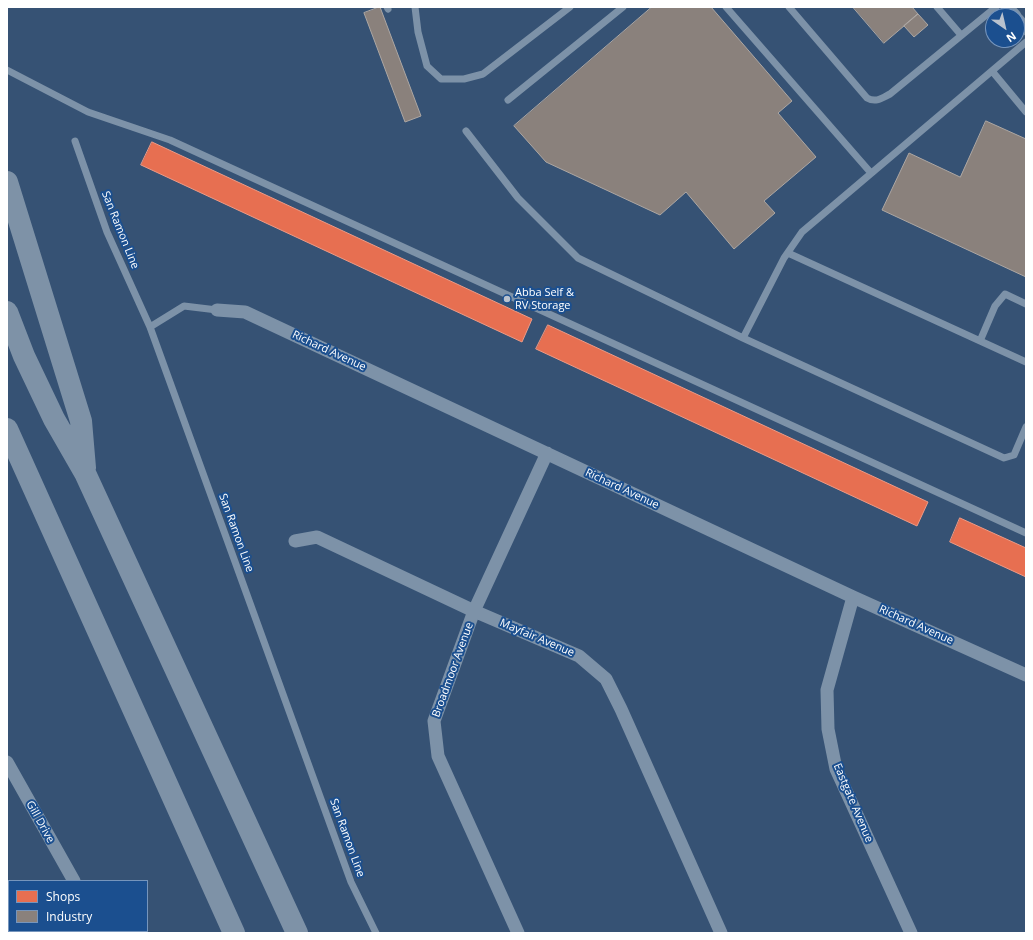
<!DOCTYPE html>
<style>
body{margin:0}
#map{position:relative;width:1033px;height:940px;overflow:hidden;background:#365274;font-family:"Open Sans",sans-serif}
canvas{display:block}
.frame{position:absolute;inset:0;border:8px solid #fff;pointer-events:none}
.legend{position:absolute;left:8px;top:880px;width:140px;height:52px;box-sizing:border-box;background:#1b4f8f;border:1px solid #7695bc;margin:0;padding:5px 7px;list-style:none;font-size:12px;color:#fff}
.legend li{display:flex;align-items:center;gap:8px;height:20px}
.legend b{width:20px;border:1px solid #7695bc}
.north{position:absolute;left:985px;top:8px;width:40px;height:40px;box-sizing:border-box;background:#1b4f8f;border:1px solid #7695bc;border-radius:50%;rotate:146deg;font-size:11px;font-weight:700;line-height:16px;text-align:center;color:#fff}
.north::after{content:'';display:block;margin:auto;width:14px;height:18px;background:#b9c2ce;clip-path:polygon(50% 0,100% 100%,50% 72%,0 100%)}
</style>
<div id="map">
<canvas width="1033" height="940"></canvas>
<div class="frame"></div>
<ul class="legend">
<li><b style="height:11px;background:#e76f51"></b>Shops</li>
<li><b style="height:11px;background:#8a817c"></b>Industry</li>
</ul>
<div class="north">N</div>
</div>
<script>
const g = document.querySelector('canvas').getContext('2d');
g.lineJoin = 'round';
function fill(path, color) { g.fillStyle = color; g.fill(path, 'evenodd'); }
function stroke(path, color, width, dash) { g.strokeStyle = color; g.lineWidth = width; g.lineCap = dash ? 'butt' : 'round'; g.setLineDash(dash || []); g.stroke(path); }
function write(font, color, halo, rows, align = 'center') {
  g.font = font + ' "Open Sans",sans-serif'; g.lineWidth = 4; g.setLineDash([]); g.textBaseline = 'middle'; g.strokeStyle = halo; g.fillStyle = color; for (const [text, x, y, turn = 0] of rows) {
    g.save(); g.translate(x, y); g.rotate((+turn || 0) * Math.PI / 180); g.textAlign = isNaN(turn) ? turn : align; if (halo) g.strokeText(text, 0, 0); g.fillText(text, 0, 0); g.restore();
  }
}
const shops = new Path2D(`
 M 152,142 L 532,319 L 522,342 L 141,165 Z
 M 548,325 L 928,502 L 917,526 L 536,349 Z
 M 960,518 L 1026,548 L 1026,577 L 950,542 Z`);
const industry = new Path2D(`
 M 380,7 L 421,116 L 405,122 L 364,13 Z
 M 652,7 L 711,7 L 792,101 L 778,113 L 816,157 L 764,201 L 775,213 L 734,249 L 686,192 L 660,215 L 546,162 L 514,126 Z
 M 853,7 L 912,7 L 918,14 L 884,43 Z
 M 918,14 L 928,25 L 914,37 L 904,26 Z
 M 986,121 L 1026,139 L 1026,277 L 882,210 L 909,153 L 960,177 Z`);
const lane = new Path2D(`
 M 387,7 L 388,9
 M 415,7 L 418,32 L 427,66 L 441,79 L 464,79 L 483,74 L 570,7
 M 726,7 L 871,173
 M 789,7 L 867,98 C 876,103 882,98 890,94 L 996,7
 M 937,7 L 961,35
 M 7,70 L 88,112 L 170,140 L 1026,533
 M 992,71 L 1026,112
 M 508,100 L 623,7
 M 466,131 L 518,198 L 578,258 L 743,338 L 1004,458 L 1014,455 L 1026,427
 M 75,141 L 107,232 L 150,327 L 351,882 L 376,933
 M 788,253 L 1026,362
 M 150,327 L 184,306 L 217,310
 M 743,338 L 784,258 L 802,232 L 1026,42
 M 980,341 L 995,306 L 1005,294 L 1026,304`);
const street = new Path2D(`
 M 1007,7 L 1015,16
 M 1017,19 L 1026,29
 M 217,310 L 245,312 L 853,597 L 1026,675
 M 295,541 L 317,537 L 474,611 L 579,656 L 606,679 L 621,709 L 721,933
 M 853,597 L 827,690 L 828,729 L 836,769 L 911,933
 M 7,762 L 74,881
 M 7,929 L 9,928
 M 97,931 L 98,933
 M 518,933 L 438,756 L 434,721 L 474,611 L 547,453`);
const highway = new Path2D(`
 M 7,182 L 81,421 L 85,468
 M 7,312 L 24,356 L 54,419 L 85,473 L 297,933
 M 7,429 L 234,933`);
const markers = [
 [507,299,4,"#b9c2ce"]
];
const streetNames = [
 ["San Ramon Line",120,230,68],
 ["Richard Avenue",329,351,25],
 ["Richard Avenue",622,489,25],
 ["San Ramon Line",236,533,70],
 ["Richard Avenue",916,625,24],
 ["Mayfair Avenue",537,638,23],
 ["Broadmoor Avenue",453,670,-70],
 ["Eastgate Avenue",853,803,67],
 ["Gill Drive",40,822,61],
 ["San Ramon Line",347,838,70]
];
const poiNames = [
 ["Abba Self &",515,293],
 ["RV Storage",515,306]
];
fill(shops, '#e76f51');
stroke(shops, '#ee9a85', 1);
fill(industry, '#8a817c');
stroke(industry, '#ada7a3', 1);
stroke(lane, '#7d92a8', 7);
stroke(street, '#7d92a8', 13);
stroke(highway, '#7e92a7', 22);
for (const [x, y, r, color] of markers) { const dot = new Path2D(); dot.arc(x, y, r, 0, 2 * Math.PI); g.fillStyle = color; g.fill(dot); stroke(dot, '#1b4f8f', 1.5); }
write('11px', '#fff', '#1b4f8f', streetNames);
write('11px', '#fff', '#1b4f8f', poiNames, 'left');
</script>
